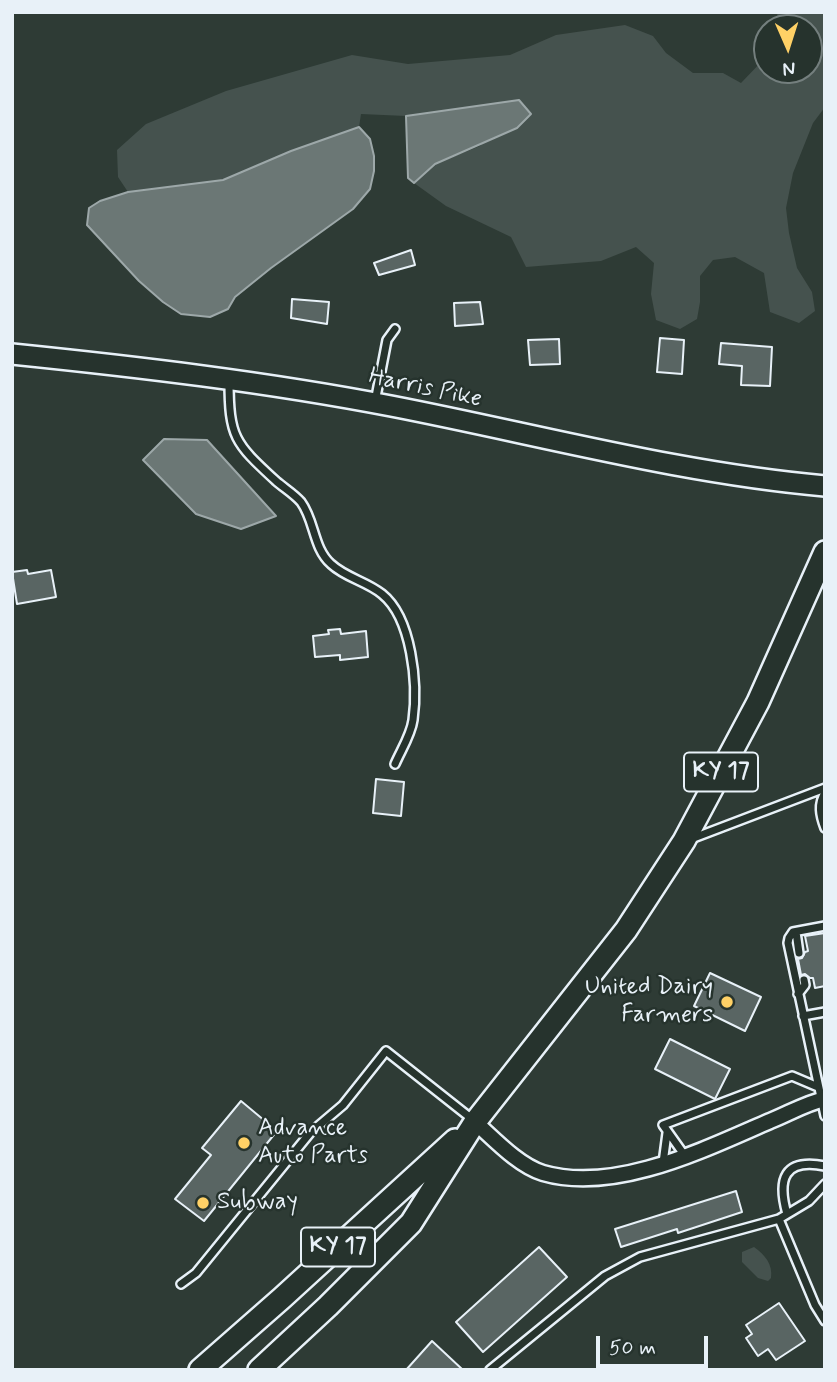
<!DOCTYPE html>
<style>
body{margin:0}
#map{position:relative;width:837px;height:1382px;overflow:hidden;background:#2e3b35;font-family:Mynerve,sans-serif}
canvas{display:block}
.frame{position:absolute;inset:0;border:14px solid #e8f1f8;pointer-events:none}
.north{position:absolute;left:753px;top:14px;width:70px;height:70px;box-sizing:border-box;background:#26332d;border:2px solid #747f7e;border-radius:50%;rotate:177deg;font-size:19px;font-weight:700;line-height:28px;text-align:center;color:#e8f1f8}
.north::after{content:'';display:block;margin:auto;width:24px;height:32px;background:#ffd166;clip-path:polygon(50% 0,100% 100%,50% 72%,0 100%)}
.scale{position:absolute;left:596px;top:1336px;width:112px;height:32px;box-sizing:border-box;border:4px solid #e8f1f8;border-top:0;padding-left:9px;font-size:21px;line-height:24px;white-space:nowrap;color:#e8f1f8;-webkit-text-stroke:5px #26332d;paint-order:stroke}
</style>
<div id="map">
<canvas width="837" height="1382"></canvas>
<div class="frame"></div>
<div class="north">N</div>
<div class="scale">50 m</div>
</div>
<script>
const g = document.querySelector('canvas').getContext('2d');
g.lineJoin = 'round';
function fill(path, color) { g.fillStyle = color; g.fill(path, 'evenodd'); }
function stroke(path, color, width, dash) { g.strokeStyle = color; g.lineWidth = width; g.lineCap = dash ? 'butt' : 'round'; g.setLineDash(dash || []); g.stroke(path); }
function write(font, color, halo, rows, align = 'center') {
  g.font = font + ' Mynerve,sans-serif'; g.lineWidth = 5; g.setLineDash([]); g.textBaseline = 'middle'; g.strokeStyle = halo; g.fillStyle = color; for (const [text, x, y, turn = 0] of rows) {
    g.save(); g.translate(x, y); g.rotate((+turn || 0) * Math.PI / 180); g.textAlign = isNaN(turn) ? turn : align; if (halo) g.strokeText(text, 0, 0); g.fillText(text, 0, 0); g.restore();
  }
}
const green = new Path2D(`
 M 778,12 L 825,12 L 825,107 L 813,123 L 793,173 L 786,208 L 789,233 L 797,268 L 812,292 L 815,311 L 799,323 L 770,312 L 764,273 L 735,257 L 713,260 L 700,276 L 700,302 L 697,319 L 680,329 L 656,320 L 651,294 L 654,263 L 636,247 L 601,261 L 526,267 L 511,237 L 446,206 L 414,183 L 435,164 L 480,146 L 519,100 L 406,116 L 361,114 L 359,127 L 291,151 L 223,180 L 128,192 L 118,177 L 117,150 L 146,124 L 226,91 L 352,55 L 408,64 L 510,55 L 556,35 L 625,25 L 653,36 L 666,53 L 693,73 L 723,73 L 741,83 L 764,59 L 767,50 L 767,70 L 809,70 L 809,28 L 774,28 Z
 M 754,1247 C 765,1255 773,1264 771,1278 L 768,1281 L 758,1278 L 742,1262 L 742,1252 Z`);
const water = new Path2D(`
 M 519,100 L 531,114 L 517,128 L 435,164 L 414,183 L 408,178 L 406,116 Z
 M 359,127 L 370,139 L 374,156 L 374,171 L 370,189 L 353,209 L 271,268 L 235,297 L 228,309 L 210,317 L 181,314 L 163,302 L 139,281 L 87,225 L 89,208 L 100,201 L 128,192 L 223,180 L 291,151 Z
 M 164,439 L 207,440 L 276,516 L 241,529 L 196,514 L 143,460 Z`);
const building = new Path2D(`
 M 411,250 L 415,265 L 379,275 L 374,263 Z
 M 292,299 L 329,302 L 327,324 L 291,318 Z
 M 480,302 L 483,324 L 455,326 L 454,303 Z
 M 660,338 L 684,340 L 682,374 L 657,372 Z
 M 559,339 L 560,364 L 530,365 L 528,340 Z
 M 721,343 L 772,347 L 770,386 L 741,385 L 742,366 L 719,364 Z
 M 27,570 L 28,574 L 51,570 L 56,597 L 17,604 L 12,572 Z
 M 340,629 L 341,634 L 366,631 L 368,657 L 340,660 L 340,655 L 315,657 L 313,636 L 329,634 L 328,630 Z
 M 376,779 L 404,782 L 401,816 L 373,813 Z
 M 825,933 L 825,986 L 815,988 L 813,978 L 810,978 L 805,974 L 801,975 L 798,959 L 802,958 L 805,952 L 808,951 L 805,936 Z
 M 710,973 L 761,997 L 745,1031 L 694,1006 Z
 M 670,1039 L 730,1069 L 715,1099 L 655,1069 Z
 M 241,1101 L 277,1131 L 204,1221 L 175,1199 L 211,1155 L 202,1148 Z
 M 736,1191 L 742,1212 L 678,1233 L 677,1229 L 621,1247 L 615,1229 Z
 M 539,1247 L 567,1277 L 483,1352 L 456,1322 Z
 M 779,1303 L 805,1341 L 776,1360 L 768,1349 L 758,1356 L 746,1338 L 752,1334 L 746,1325 Z
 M 432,1341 L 463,1370 L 406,1370 Z`);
const service = new Path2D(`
 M 229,380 C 229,438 235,443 276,481 C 284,488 294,494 301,502 C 315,521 313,548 331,564 C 346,578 366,581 382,594 C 412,618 418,684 413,720 C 411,735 401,750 395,764
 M 375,402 L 387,340 L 395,329
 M 825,793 C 818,804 820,815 825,828
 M 691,839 L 825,788
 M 825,926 L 793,932 L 789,938 L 788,943 L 825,1116
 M 796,932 L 799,953
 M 798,994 L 805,985 L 804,980
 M 803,1016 L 825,1012
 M 685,1156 L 663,1125 L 792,1076 L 818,1087
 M 663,1163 L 667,1133
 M 787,1214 C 777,1179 784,1158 825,1166
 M 779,1219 L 815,1305 L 825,1321
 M 181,1284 L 196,1273 L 310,1133 L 343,1105 L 386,1051 L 472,1119
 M 490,1370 L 605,1276 L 640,1257 L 779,1219 L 809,1201 L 825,1184`);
const minor = new Path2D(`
 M 475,1122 C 494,1139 519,1166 543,1173 C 615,1194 705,1149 770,1121 C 788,1114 806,1103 825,1099`);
const secondary = new Path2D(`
 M 12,354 C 139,367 266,382 391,406 C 536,434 678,473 825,486`);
const primary = new Path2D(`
 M 200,1370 L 282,1298 L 455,1140
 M 259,1370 L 328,1306 L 411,1223 L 475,1122 L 626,930 L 684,841 L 758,702 L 825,552`);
const markers = [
 [727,1002,7,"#ffd166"],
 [244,1143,7,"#ffd166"],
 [203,1203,7,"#ffd166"]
];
const shields = [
 [721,772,74],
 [338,1247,74]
];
const shieldNames = [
 ["KY 17",721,772],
 ["KY 17",338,1247]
];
const streetNames = [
 ["Harris Pike",425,389,12]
];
const poiNames = [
 ["United Dairy",713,988,"right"],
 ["Farmers",713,1016,"right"],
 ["Advance",258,1129],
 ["Auto Parts",258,1157],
 ["Subway",217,1203]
];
fill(green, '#45524e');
fill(water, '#6b7775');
stroke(water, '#9da8a9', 2);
fill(building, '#596563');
stroke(building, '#e8f1f8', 2);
stroke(service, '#e8f1f8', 12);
stroke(minor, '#e8f1f8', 19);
stroke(secondary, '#e8f1f8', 24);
stroke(primary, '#e8f1f8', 26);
stroke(service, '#26332d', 7);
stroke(minor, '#26332d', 14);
stroke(secondary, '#26332d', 19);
stroke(primary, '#26332d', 21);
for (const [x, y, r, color] of markers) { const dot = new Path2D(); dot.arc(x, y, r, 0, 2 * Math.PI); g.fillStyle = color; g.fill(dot); stroke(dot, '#26332d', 2.5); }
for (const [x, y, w] of shields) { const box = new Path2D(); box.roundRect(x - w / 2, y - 19.5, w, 39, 5); g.fillStyle = '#26332d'; g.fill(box); stroke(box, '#e8f1f8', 2); }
write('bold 23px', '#e8f1f8', null, shieldNames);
write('24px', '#e8f1f8', '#26332d', streetNames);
write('24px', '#e8f1f8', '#26332d', poiNames, 'left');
</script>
